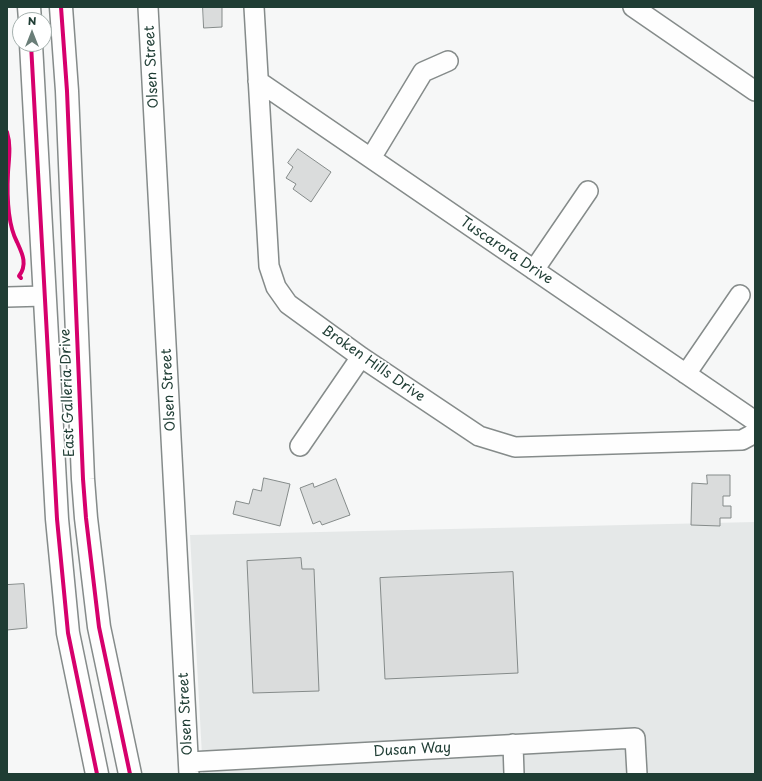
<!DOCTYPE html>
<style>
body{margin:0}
#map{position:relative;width:762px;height:781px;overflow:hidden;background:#f6f7f7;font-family:"Playpen Sans",sans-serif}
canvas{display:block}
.frame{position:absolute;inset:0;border:8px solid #1f3d34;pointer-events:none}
.north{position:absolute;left:12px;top:12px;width:40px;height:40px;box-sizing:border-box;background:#fff;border:1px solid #a5b1ae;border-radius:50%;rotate:0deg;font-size:11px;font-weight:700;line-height:16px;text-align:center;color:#1f3d34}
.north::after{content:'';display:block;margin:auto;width:14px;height:18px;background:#6a7e78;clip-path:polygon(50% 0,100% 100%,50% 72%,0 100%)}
</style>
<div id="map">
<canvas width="762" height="781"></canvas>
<div class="frame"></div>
<div class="north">N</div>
</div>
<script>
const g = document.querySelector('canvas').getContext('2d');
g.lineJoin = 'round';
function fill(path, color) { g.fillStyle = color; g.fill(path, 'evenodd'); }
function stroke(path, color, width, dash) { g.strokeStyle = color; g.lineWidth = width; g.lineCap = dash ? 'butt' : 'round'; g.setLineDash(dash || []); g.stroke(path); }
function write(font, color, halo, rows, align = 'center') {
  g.font = font + ' "Playpen Sans",sans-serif'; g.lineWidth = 3.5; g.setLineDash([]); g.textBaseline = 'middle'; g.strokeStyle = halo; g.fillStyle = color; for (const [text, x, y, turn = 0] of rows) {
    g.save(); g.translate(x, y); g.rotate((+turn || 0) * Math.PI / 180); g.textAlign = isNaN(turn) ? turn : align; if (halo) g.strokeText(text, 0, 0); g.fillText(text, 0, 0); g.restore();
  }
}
const built = new Path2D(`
 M 755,522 L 755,774 L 203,774 L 190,535 Z`);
const building = new Path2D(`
 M 203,7 L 222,7 L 222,27 L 204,28 Z
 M 298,149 L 331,172 L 311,202 L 293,189 L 296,184 L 286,178 L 293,167 L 288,163 Z
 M 707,475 L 730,475 L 730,496 L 723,496 L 723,506 L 731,506 L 731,518 L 720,518 L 720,526 L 691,525 L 692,483 L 707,484 Z
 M 264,478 L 290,484 L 280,526 L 233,514 L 236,501 L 249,504 L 253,489 L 261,491 Z
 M 336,479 L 350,515 L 322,525 L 320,521 L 313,524 L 300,488 L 313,483 L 314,487 Z
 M 301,558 L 302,569 L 314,569 L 319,691 L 253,693 L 247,561 Z
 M 513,572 L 518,673 L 385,679 L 380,578 Z
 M 24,584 L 27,628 L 7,630 L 7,585 Z`);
const minor = new Path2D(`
 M 148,7 L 189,774
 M 254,7 L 269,266 L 276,287 L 288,304 L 361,357 L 479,436 L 515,447 L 742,440 L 755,433
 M 633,7 L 755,91
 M 258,81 L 755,421
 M 371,158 L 423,72 L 448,61
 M 534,270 L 588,191
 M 7,297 L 45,296
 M 686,374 L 740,295
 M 300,446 L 361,357
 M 513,744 L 514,774
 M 189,762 L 635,738 L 637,774`);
const major = new Path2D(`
 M 29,7 L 30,20
 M 61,7 L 67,91 L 83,479 L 86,518 L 99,627 L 130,774
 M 31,44 L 57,519 L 68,633 L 97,774`);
const cycleway = new Path2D(`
 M 61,7 L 67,91 L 83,479 L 86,518 L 99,627 L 130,774
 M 31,44 L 57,519 L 68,633 L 97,774
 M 7,132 C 11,145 9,158 8,172 C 7,192 7,223 17,242 C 22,253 28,264 19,276 L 21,278`);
const streetNames = [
 ["Olsen Street",152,67,-93],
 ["Tuscarora Drive",506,251,34],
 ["Broken Hills Drive",373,364,35],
 ["Olsen Street",169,390,-93],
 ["East Galleria Drive",68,393,-92],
 ["Olsen Street",186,714,-93],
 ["Dusan Way",412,750,-3]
];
fill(built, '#e5e8e8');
fill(building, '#dadcdc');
stroke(building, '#858b8a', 1);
stroke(minor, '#858b8a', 22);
stroke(major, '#858b8a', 25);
stroke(minor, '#fefefe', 19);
stroke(major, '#fefefe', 22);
stroke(cycleway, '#d6006c', 4);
write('14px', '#1f3d34', '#fff', streetNames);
</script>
